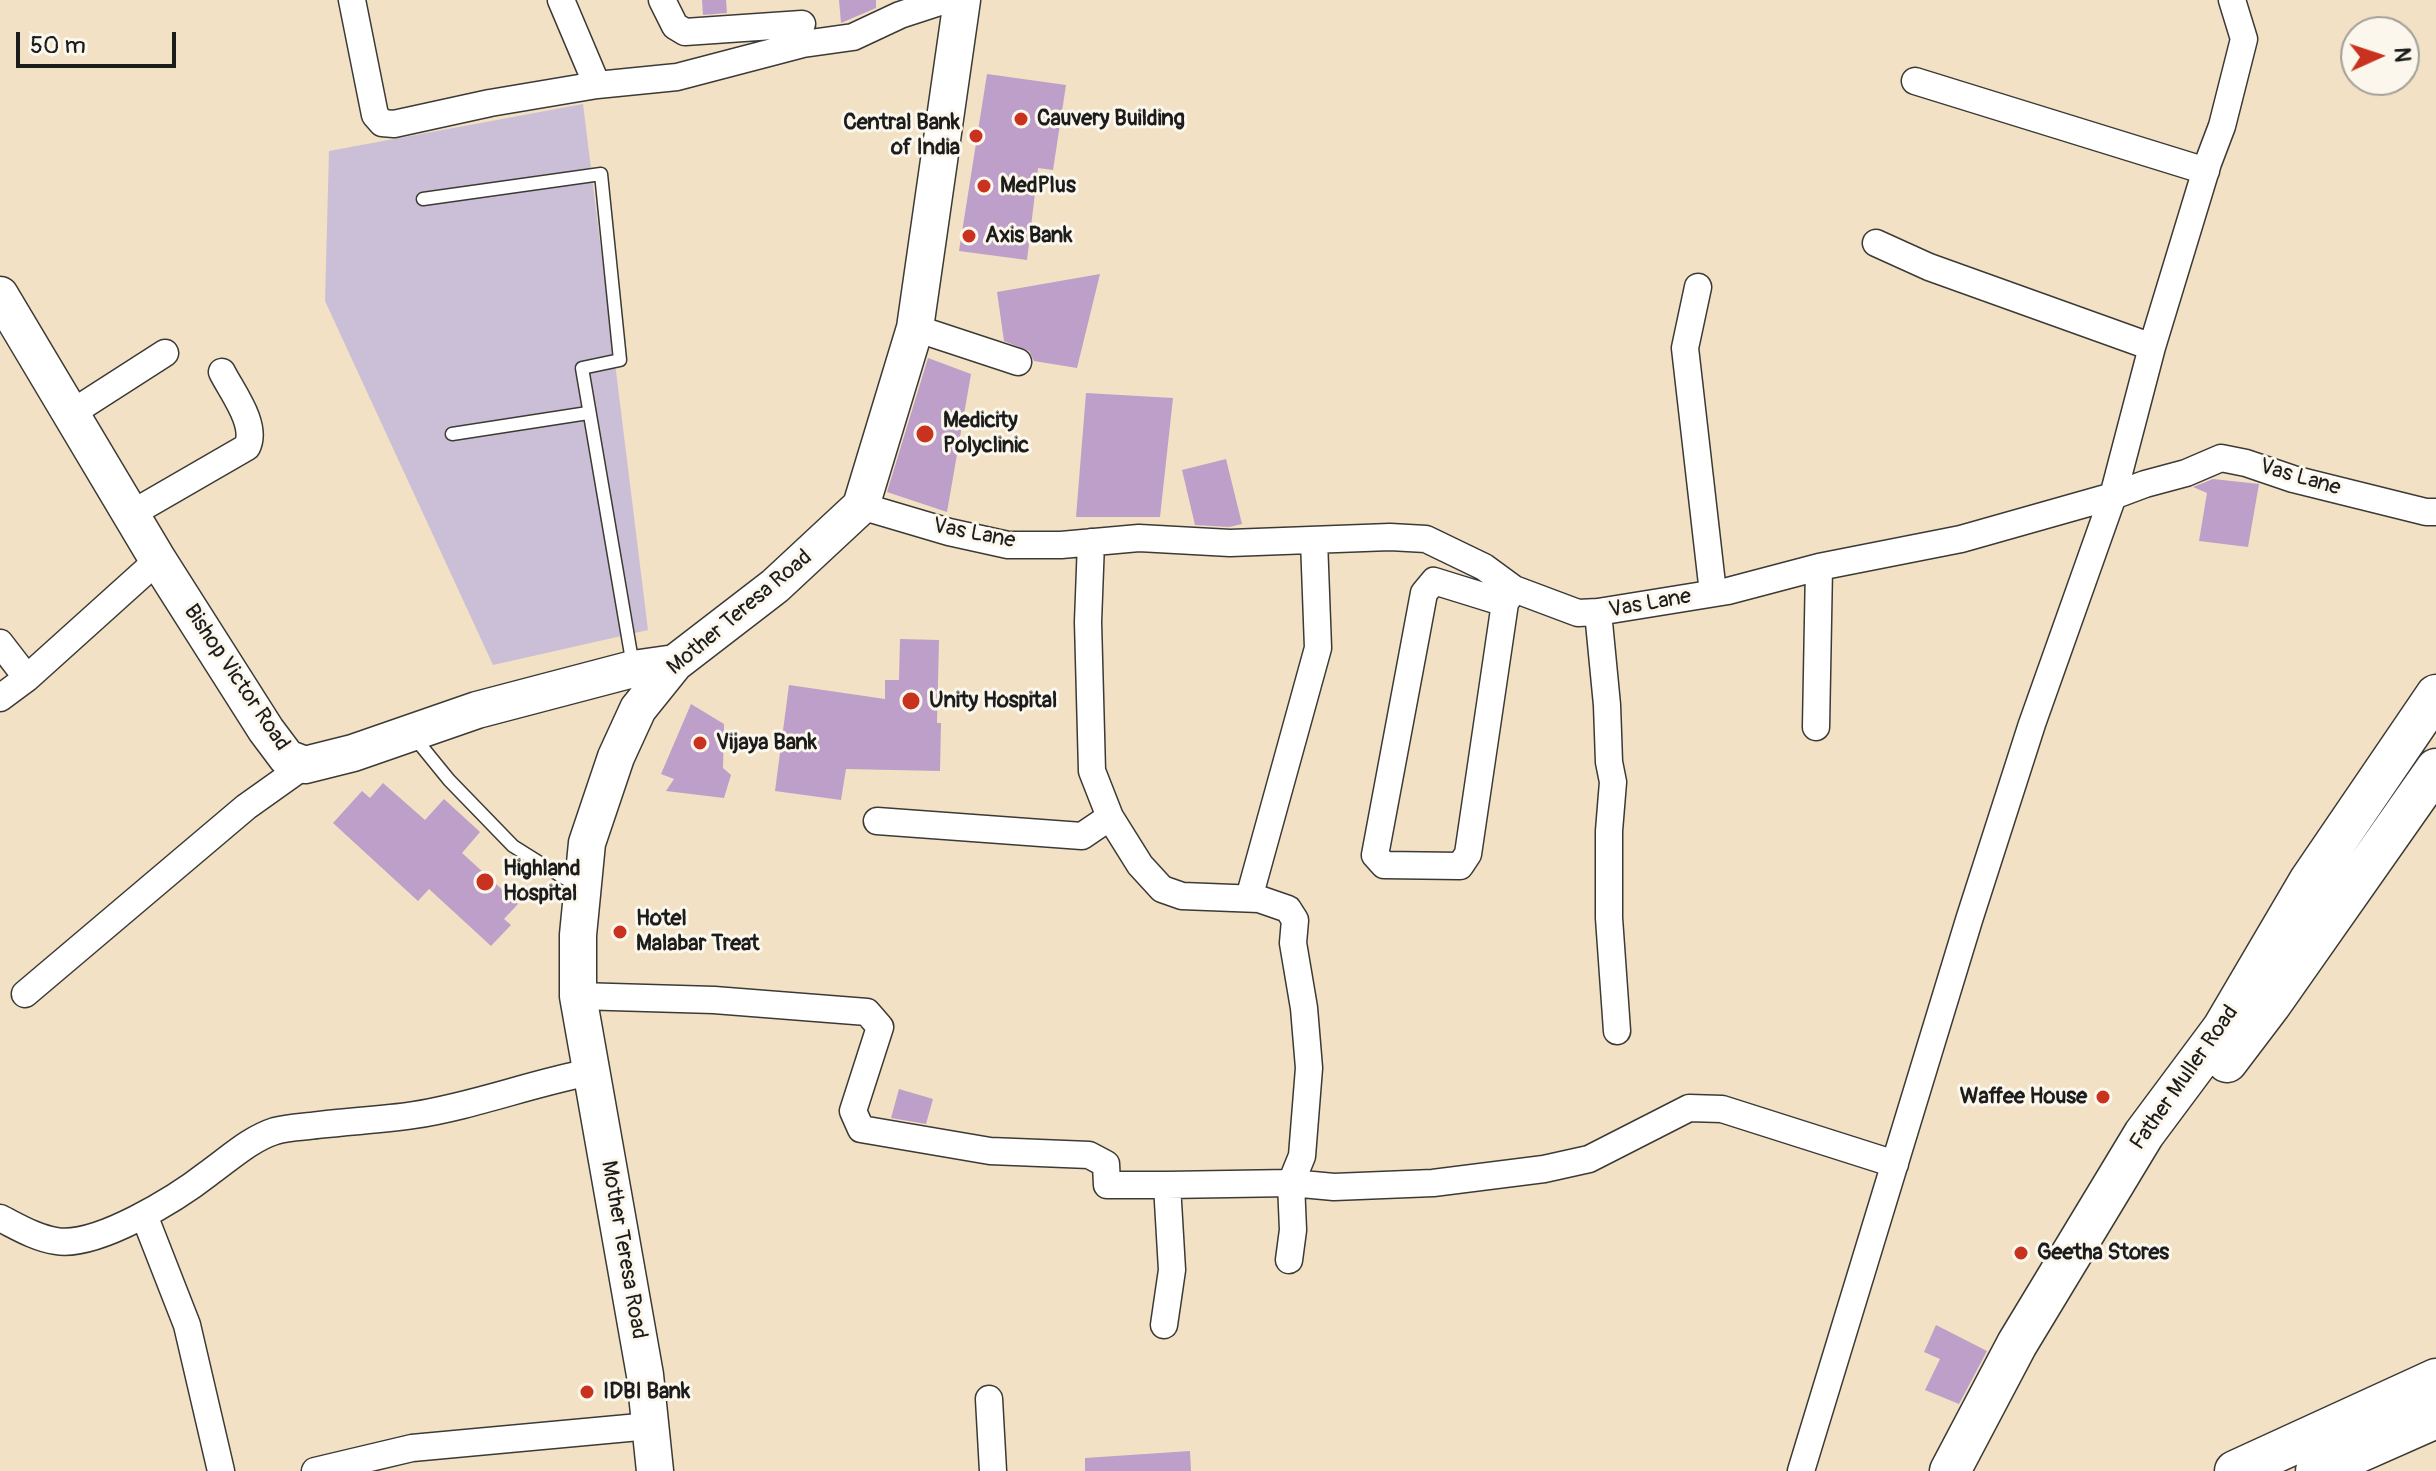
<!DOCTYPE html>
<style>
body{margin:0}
#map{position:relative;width:2436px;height:1471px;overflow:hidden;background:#f2e1c4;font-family:Pangolin,sans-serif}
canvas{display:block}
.north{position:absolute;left:2340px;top:16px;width:80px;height:80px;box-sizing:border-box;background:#fbf7ec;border:2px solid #a29f99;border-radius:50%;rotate:87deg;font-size:22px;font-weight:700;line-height:32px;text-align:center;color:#1c1c1c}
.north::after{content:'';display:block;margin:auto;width:28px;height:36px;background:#c8321e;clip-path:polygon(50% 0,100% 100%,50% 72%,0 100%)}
.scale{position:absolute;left:16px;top:32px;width:160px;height:36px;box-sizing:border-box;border:4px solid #1c1c1c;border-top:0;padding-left:10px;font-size:24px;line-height:28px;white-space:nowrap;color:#1c1c1c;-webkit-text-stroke:6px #fbf7ec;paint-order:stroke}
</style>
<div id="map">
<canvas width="2436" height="1471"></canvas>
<div class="north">N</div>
<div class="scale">50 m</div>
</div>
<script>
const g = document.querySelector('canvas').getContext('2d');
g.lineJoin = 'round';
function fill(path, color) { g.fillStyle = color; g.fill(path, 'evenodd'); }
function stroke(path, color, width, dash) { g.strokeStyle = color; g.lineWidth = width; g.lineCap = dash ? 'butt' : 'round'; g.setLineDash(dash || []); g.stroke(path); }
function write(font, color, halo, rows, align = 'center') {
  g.font = font + ' Pangolin,sans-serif'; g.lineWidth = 6; g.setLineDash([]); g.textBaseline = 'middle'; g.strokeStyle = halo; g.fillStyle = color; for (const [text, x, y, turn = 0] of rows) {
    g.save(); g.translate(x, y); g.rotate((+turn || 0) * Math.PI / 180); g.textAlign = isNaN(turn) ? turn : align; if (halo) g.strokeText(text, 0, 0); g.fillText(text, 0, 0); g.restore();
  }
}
const industrial = new Path2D(`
 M 583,104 L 648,630 L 493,665 L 325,301 L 329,151 Z`);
const building = new Path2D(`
 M 702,0 L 726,0 L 727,13 L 703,15 Z
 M 839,0 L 876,0 L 876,8 L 841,23 Z
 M 987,74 L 1066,85 L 1053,170 L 1038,168 L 1027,260 L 959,251 Z
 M 1100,274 L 1077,368 L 1034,361 L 1029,351 L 1004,341 L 997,292 Z
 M 928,358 L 971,374 L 947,512 L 887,492 Z
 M 1086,393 L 1173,398 L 1160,517 L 1076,517 Z
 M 1226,459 L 1242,524 L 1229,527 L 1195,525 L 1182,470 Z
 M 2213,479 L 2259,484 L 2248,547 L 2199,541 L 2207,493 L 2193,487 Z
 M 900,639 L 939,640 L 937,723 L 941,723 L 940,771 L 846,769 L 841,800 L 775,791 L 789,685 L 885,699 L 885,680 L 899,680 Z
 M 691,704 L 724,724 L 723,768 L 731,775 L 724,798 L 666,791 L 674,779 L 661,774 Z
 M 383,783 L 425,820 L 444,799 L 480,832 L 462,853 L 518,904 L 504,919 L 511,925 L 491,946 L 429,889 L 418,901 L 333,823 L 362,791 L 370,798 Z
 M 899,1089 L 933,1099 L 926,1124 L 891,1118 Z
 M 1936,1325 L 1987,1351 L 1959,1404 L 1925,1390 L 1940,1359 L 1924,1352 Z
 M 1190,1451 L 1191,1471 L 1085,1471 L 1085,1458 Z`);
const lane = new Path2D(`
 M 423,199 L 601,174 L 620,360 L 582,368 L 633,666
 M 452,434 L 588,413
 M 414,737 L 449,780 L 513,846 L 580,888`);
const street = new Path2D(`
 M 352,0 L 375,115 L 382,123 L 394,124 L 490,103 L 597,85 L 677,77 L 803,44 L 853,37 L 900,15 L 946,0
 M 561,0 L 597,85
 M 662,0 L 675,26 L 685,32 L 802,24
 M 1915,81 L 2206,171
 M 1876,243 L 1929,267 L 2152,347
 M 1698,287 L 1685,348 L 1713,593
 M 915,328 L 1018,362
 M 70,414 L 165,353
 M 861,506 L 949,532 L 1008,545 L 1061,545 L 1139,538 L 1230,543 L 1390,537 L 1426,539 L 1484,567 L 1514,589 L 1578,613 L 1598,612 L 1728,591 L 1819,567 L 1961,539 L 2113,496 L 2145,484 L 2186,473 L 2221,458 L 2246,463 L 2293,479 L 2426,512 L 2436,512
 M 131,514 L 247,447 C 258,425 232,392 222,372
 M 1091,542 L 1088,622 L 1092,771 L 1110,817 L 1140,865 L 1162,889 L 1182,896 L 1259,899 L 1288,909 L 1295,920 L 1293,943 L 1304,1008 L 1309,1068 L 1302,1156 L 1291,1183 L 1293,1230 L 1289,1260
 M 1505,603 L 1434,581 L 1424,593 L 1375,855 L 1384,865 L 1460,866 L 1468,854 L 1505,603 L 1514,589
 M 1598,612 L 1607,705 L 1609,762 L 1613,782 L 1609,831 L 1609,918 L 1617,1031
 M 0,643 L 27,678
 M 0,698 L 27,678 L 158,560
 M 1816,727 L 1819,567
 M 877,821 L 1082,836 L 1110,817
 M 1249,898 L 1318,648 L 1314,540
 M 25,994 L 246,807 L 305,765
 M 578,996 L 714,1000 L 867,1012 L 880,1027 L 853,1111 L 861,1129 L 990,1151 L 1089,1155 L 1106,1164 L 1107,1185 L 1167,1185
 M 144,1215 L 187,1325 L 221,1471
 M 0,1218 C 18,1227 36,1238 56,1241 C 97,1248 177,1198 209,1173 C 230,1158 250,1139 275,1131 C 289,1127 304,1127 318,1125 C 350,1121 382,1120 414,1115 C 474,1106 532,1083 591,1072
 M 1164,1325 L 1172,1270 L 1167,1185 L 1291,1183 L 1334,1187 L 1433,1183 L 1544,1169 L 1589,1159 L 1689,1108 L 1722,1109 L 1895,1164
 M 989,1399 L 993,1471
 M 315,1471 L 412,1448 L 650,1426
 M 1801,1471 L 1969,920 L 2032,724 L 2113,496 L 2152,347 L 2208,163 L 2222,126 L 2244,39 L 2232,0`);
const secondary = new Path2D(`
 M 0,295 L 158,560 L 266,730 L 287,758 L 305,765 L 353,753 L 477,710 L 633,669 L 675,663
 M 655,1471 L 645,1375 L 578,996 L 578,935 L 587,843 L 616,757 L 638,709 L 675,663 L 775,586 L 861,506 L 915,328 L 962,0`);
const primary = new Path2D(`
 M 2227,1062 L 2271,1004 L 2436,769
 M 1950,1471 L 2017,1344 L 2144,1134 L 2223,1028 L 2310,880 L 2436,695
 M 2235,1471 L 2436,1379
 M 2316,1471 L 2436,1418`);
const markers = [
 [1021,119,8,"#c8321e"],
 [976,136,8,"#c8321e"],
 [984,186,8,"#c8321e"],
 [969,236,8,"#c8321e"],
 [925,434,10,"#c8321e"],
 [911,701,10,"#c8321e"],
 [700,743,8,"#c8321e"],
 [485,882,10,"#c8321e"],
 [620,932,8,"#c8321e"],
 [2103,1097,8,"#c8321e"],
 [2021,1253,8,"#c8321e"],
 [587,1392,8,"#c8321e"]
];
const poiNames = [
 ["Cauvery Building",1037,119],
 ["Central Bank",960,123,"right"],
 ["of India",960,148,"right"],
 ["MedPlus",1000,186],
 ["Axis Bank",985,236],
 ["Medicity",943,421],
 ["Polyclinic",943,446],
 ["Unity Hospital",929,701],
 ["Vijaya Bank",716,743],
 ["Highland",503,869],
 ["Hospital",503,894],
 ["Hotel",636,919],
 ["Malabar Treat",636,944],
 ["Waffee House",2087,1097,"right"],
 ["Geetha Stores",2037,1253],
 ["IDBI Bank",603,1392]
];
const streetNames = [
 ["Vas Lane",2300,478,16],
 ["Vas Lane",974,534,11],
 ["Vas Lane",1650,604,-10],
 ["Mother Teresa Road",740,613,-40],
 ["Bishop Victor Road",236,678,56],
 ["Father Muller Road",2185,1078,-55],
 ["Mother Teresa Road",623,1250,80]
];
fill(industrial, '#cabfd7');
fill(building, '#be9fc9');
stroke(lane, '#3c3a35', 15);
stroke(street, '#3c3a35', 29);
stroke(secondary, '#3c3a35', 39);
stroke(primary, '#3c3a35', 43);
stroke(lane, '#fff', 12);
stroke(street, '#fff', 26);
stroke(secondary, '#fff', 36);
stroke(primary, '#fff', 40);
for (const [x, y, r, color] of markers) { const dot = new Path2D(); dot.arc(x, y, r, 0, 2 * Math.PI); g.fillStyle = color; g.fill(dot); stroke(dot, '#fbf7ec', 3); }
write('bold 22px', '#1c1c1c', '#fbf7ec', poiNames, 'left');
write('22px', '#1c1c1c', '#fbf7ec', streetNames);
</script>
